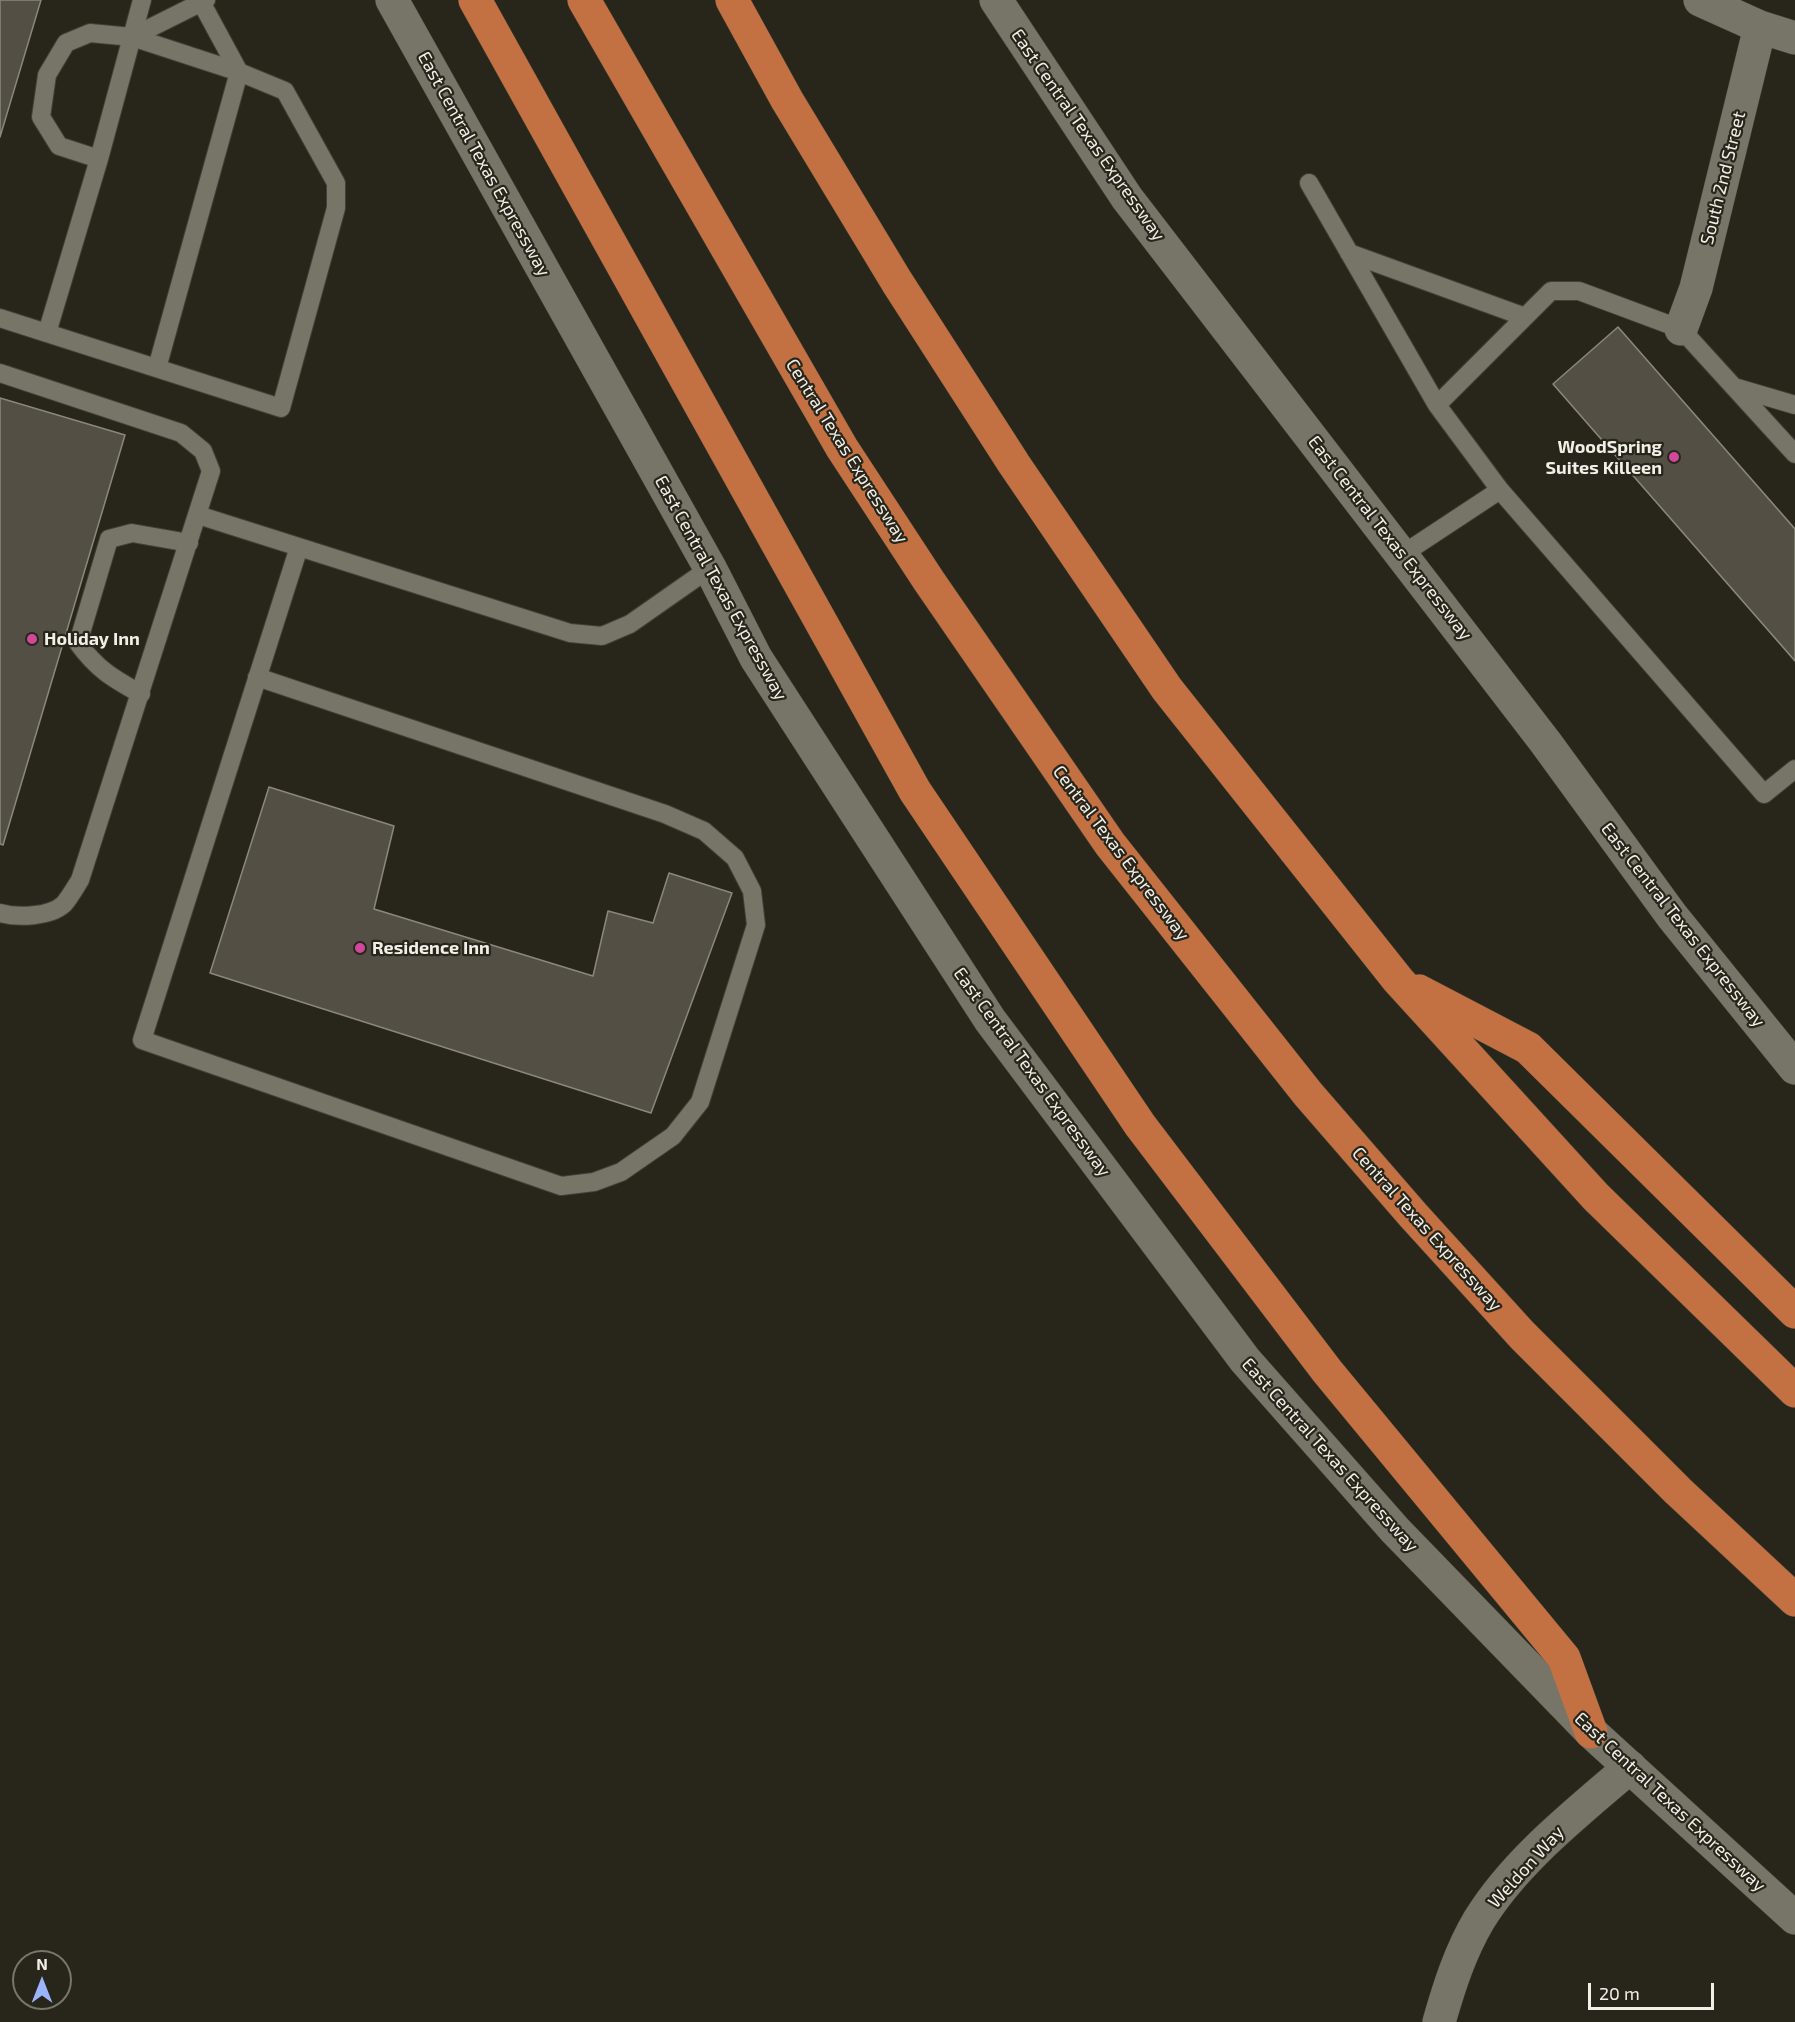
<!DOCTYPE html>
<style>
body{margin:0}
#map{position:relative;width:1795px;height:2022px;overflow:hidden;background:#28251a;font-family:"Exo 2",sans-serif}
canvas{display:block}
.north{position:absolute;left:12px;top:1950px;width:60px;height:60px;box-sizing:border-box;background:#28251a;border:2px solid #78766c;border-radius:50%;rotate:0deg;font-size:16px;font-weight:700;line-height:24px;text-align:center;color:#f1efe8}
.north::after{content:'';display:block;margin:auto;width:21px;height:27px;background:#9cb4fd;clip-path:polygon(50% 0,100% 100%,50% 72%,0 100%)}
.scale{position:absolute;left:1588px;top:1983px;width:126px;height:27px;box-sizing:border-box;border:3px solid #f1efe8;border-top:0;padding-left:8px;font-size:18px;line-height:21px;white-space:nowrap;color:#f1efe8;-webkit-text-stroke:4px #28251a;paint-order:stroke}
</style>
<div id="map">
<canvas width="1795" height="2022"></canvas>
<div class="north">N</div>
<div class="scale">20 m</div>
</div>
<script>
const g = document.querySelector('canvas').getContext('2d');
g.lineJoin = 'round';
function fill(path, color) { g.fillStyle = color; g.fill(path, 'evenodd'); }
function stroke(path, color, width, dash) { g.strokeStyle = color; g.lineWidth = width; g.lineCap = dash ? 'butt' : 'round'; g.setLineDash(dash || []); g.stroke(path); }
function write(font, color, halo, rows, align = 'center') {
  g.font = font + ' "Exo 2",sans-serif'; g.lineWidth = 4.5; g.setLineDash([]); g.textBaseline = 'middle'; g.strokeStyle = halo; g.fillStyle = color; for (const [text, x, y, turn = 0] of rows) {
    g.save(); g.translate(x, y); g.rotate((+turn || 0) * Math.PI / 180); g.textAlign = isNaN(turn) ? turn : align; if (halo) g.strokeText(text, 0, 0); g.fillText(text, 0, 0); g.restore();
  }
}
const building = new Path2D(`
 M 0,0 L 41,0 L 0,137 Z
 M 1618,327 L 1795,529 L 1795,661 L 1553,384 Z
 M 0,398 L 125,435 L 3,845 L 0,844 Z
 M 269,787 L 394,826 L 374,909 L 593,976 L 608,911 L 653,923 L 669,873 L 732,893 L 651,1113 L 210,973 Z`);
const service = new Path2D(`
 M 132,37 L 206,0
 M 1309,183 L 1437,405 L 1500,490 L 1764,794 L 1795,769
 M 1349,253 L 1525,317
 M 0,318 L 281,408 L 336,208 L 336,183 L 285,91 L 239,72 L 132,37 L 90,33 L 66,43 L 47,75 L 41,117 L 59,146 L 99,159
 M 47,333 L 99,159 L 142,0
 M 157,368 L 239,72 L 200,0
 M 0,373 L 181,433 L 203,451 L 211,471 L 80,880 C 75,888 70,897 64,904 C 50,917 17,918 0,913
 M 1734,387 L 1795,405
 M 1437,405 L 1551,291 L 1579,291 L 1681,329 L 1795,454
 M 198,515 L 570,633 L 602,636 L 630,624 L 710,568
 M 1403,554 L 1500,490
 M 257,677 L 665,814 L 704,831 L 735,858 L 752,891 L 756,925 L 700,1102 L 673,1136 L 621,1172 L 594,1182 L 561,1186 L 142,1040 L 299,547
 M 141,694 C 112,678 97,669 78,643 L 109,539 L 132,533 L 189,543`);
const minor = new Path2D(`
 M 1700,0 L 1760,27 L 1795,38
 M 1681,329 L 1696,288 L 1760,27
 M 1439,2022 C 1449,1987 1460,1952 1479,1920 C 1516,1860 1577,1813 1630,1767`);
const secondary = new Path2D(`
 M 392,0 L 710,568 L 756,658 L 990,1020 L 1245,1360 L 1395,1530 L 1591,1732 L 1795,1918
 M 996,0 L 1127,198 L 1546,743 L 1672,916 L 1795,1068`);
const motorway = new Path2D(`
 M 475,0 L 915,791 L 1140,1125 L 1327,1371 L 1564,1658 L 1591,1732
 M 584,0 L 842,448 L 929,581 L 1110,844 L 1308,1094 L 1413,1215 L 1522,1335 L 1678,1491 L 1795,1600
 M 732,0 L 787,100 L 897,282 L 1014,464 L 1167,689 L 1398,980 L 1596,1197 L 1795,1391
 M 1419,991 L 1528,1048 L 1795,1312`);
const markers = [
 [1674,457,6,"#d1479c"],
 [32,639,6,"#d1479c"],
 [360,948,6,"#d1479c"]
];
const streetNames = [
 ["East Central Texas Expressway",1088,135,55],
 ["East Central Texas Expressway",484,164,61],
 ["South 2nd Street",1723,178,-76],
 ["Central Texas Expressway",847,451,58],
 ["East Central Texas Expressway",1390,538,52],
 ["East Central Texas Expressway",721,588,61],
 ["Central Texas Expressway",1121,853,53],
 ["East Central Texas Expressway",1683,925,52],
 ["East Central Texas Expressway",1032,1072,54],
 ["Central Texas Expressway",1427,1229,48],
 ["East Central Texas Expressway",1330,1455,48],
 ["East Central Texas Expressway",1670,1802,43],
 ["Weldon Way",1526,1867,-48]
];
const poiNames = [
 ["WoodSpring",1662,447,"right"],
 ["Suites Killeen",1662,468,"right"],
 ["Holiday Inn",44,639],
 ["Residence Inn",372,948]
];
fill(building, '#534f44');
stroke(building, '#8b887b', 1.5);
stroke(service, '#424037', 20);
stroke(minor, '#424037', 34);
stroke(secondary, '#424037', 34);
stroke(motorway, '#424037', 34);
stroke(service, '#777468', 18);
stroke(minor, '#777468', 33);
stroke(secondary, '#777468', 33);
stroke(motorway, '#c37142', 33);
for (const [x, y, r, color] of markers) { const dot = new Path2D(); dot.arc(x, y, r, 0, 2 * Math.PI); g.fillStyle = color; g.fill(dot); stroke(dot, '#28251a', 2); }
write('18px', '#f1efe8', '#28251a', streetNames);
write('bold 18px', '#f1efe8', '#28251a', poiNames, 'left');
</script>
